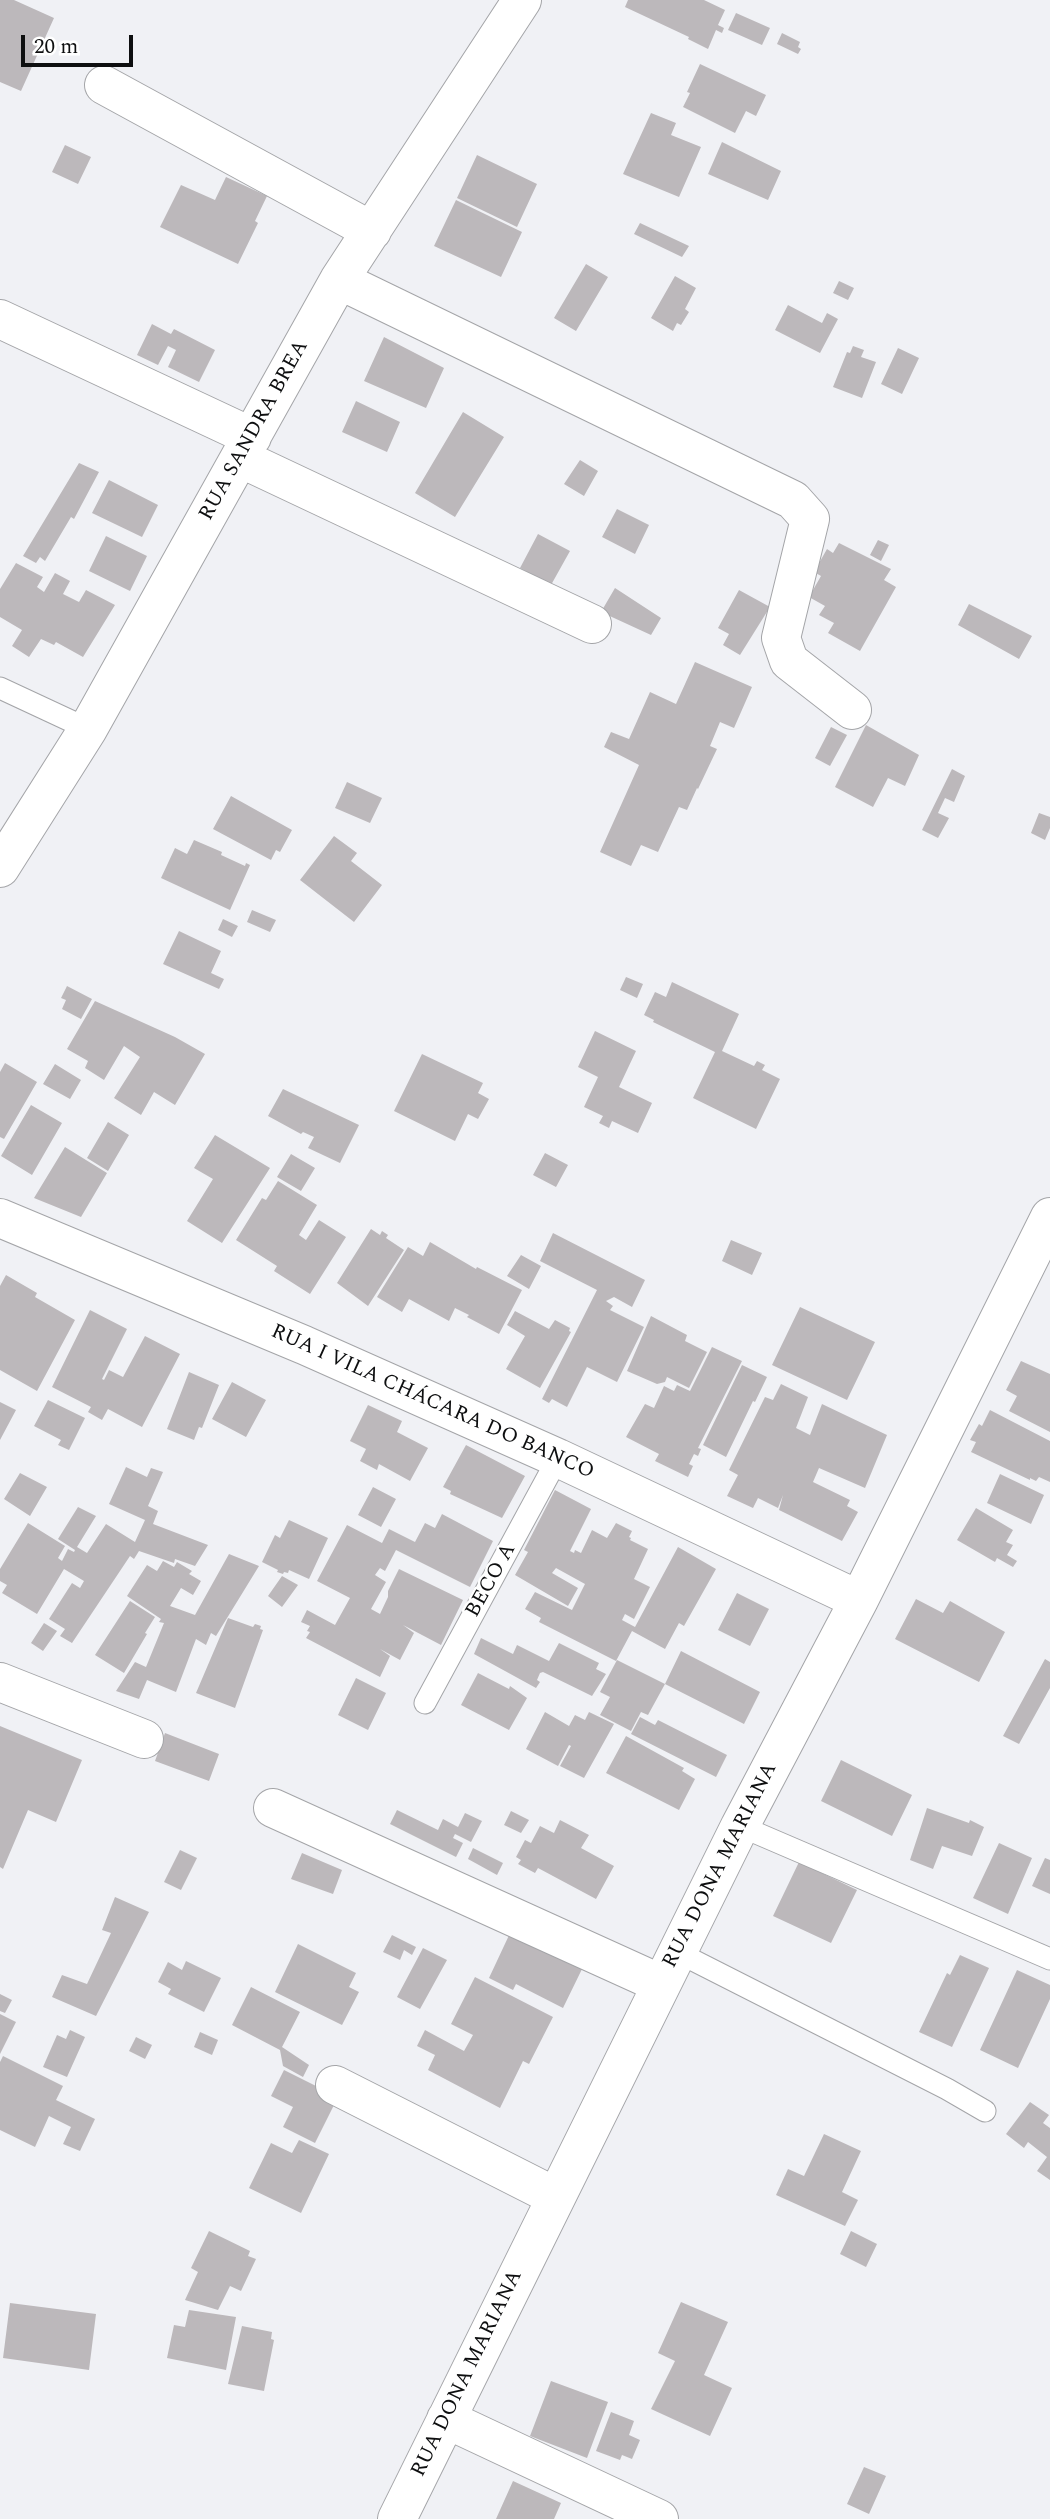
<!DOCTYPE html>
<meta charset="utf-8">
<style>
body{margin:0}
#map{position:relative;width:1050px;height:2519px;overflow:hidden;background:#f0f1f5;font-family:Spectral,serif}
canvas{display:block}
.scale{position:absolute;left:21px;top:35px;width:112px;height:32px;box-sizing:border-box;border:4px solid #0e0f10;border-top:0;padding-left:9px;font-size:21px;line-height:24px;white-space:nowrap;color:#0e0f10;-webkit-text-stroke:5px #fff;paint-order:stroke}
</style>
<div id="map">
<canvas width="1050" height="2519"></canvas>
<div class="scale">20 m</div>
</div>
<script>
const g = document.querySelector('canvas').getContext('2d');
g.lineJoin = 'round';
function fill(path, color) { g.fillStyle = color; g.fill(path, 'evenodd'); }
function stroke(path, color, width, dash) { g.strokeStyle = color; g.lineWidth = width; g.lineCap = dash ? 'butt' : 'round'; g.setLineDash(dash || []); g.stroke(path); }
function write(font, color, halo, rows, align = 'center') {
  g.font = font + ' Spectral,serif'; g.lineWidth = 5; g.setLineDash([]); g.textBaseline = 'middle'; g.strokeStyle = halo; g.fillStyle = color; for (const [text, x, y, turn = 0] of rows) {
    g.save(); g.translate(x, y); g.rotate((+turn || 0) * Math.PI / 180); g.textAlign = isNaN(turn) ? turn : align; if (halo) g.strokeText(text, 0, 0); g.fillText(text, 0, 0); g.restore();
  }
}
const building = new Path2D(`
 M 0,0 L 14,0 L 54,18 L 21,91 L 0,82 Z
 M 628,0 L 704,0 L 725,10 L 718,25 L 724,28 L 722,33 L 716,30 L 708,49 L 688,39 L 689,37 L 625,7 Z
 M 736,13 L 770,28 L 762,45 L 728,30 Z
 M 782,33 L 800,42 L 798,47 L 801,49 L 798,54 L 777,44 Z
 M 700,64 L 766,95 L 756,116 L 746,111 L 735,133 L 683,107 L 690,93 L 687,92 Z
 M 651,113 L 676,123 L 671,135 L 701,147 L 679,197 L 623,174 Z
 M 722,142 L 781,171 L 768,200 L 708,174 Z
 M 65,145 L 91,157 L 78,184 L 52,172 Z
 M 477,155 L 537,184 L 517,227 L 457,198 Z
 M 226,177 L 267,196 L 255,221 L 258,223 L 238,264 L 160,227 L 181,185 L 215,200 Z
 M 456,200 L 522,232 L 501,277 L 434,246 Z
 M 640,223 L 689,246 L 682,257 L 634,234 Z
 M 586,264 L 608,277 L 576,331 L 554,318 Z
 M 675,276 L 696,288 L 685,309 L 689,312 L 681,325 L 677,323 L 673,331 L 651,318 Z
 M 839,281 L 854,288 L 848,300 L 833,293 Z
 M 788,305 L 822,323 L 827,313 L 838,319 L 820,353 L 775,330 Z
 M 152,324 L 171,334 L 174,329 L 215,350 L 199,382 L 168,367 L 176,350 L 168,346 L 158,365 L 137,355 Z
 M 384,337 L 444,368 L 426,408 L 364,381 Z
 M 853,346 L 864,350 L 861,357 L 876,362 L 862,398 L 833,387 L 847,352 L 850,353 Z
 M 898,348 L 919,358 L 902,394 L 881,384 Z
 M 356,401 L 400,422 L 387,452 L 342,432 Z
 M 463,412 L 504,437 L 455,517 L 415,493 Z
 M 580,460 L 598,471 L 584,496 L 564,484 Z
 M 79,463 L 99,472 L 74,519 L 71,517 L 45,561 L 40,557 L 36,563 L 23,556 Z
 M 109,480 L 158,505 L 142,537 L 92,513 Z
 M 617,509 L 649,525 L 635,554 L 602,537 Z
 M 538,534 L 570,551 L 551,585 L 520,568 Z
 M 106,536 L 147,556 L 130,591 L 89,571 Z
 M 878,540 L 889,545 L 881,561 L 870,555 Z
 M 839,543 L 891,569 L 884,580 L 896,587 L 860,651 L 828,633 L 834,623 L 819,615 L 825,606 L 809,597 L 821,576 L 814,572 L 827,549 L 833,553 Z
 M 16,563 L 43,577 L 37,587 L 44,592 L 55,573 L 70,581 L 63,594 L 79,602 L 86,590 L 115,605 L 83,657 L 56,642 L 54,645 L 41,639 L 29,657 L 12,646 L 22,630 L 0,617 L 0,589 Z
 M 615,588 L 661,618 L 651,635 L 601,612 Z
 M 739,590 L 770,607 L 740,655 L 723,645 L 729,634 L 718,628 Z
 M 969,604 L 1032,636 L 1019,659 L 958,625 Z
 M 695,662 L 752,687 L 734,728 L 720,722 L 710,746 L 717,749 L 698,789 L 697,788 L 687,810 L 679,807 L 658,852 L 641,845 L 631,866 L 600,852 L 639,765 L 604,747 L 611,732 L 629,739 L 650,692 L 676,704 Z
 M 866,725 L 919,755 L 905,786 L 888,778 L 873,807 L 835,787 Z
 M 831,727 L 847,735 L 830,766 L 815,758 Z
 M 952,769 L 965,776 L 954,802 L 945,798 L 938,813 L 949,818 L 938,838 L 922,830 Z
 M 347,782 L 382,798 L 370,823 L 335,808 Z
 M 231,796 L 292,830 L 280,852 L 276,850 L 271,860 L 213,829 Z
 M 1039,813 L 1050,817 L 1050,828 L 1045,840 L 1031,833 Z
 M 334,836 L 357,853 L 351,861 L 382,885 L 354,922 L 300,880 Z
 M 194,840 L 222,852 L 221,855 L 245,866 L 246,863 L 250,865 L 230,910 L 161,878 L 175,848 L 187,854 Z
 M 252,910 L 276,920 L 270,932 L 247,922 Z
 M 223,919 L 238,926 L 232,937 L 218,930 Z
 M 179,931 L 221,951 L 211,973 L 224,979 L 219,989 L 163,964 Z
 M 626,977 L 643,984 L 637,998 L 620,990 Z
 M 672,982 L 739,1014 L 722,1051 L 754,1066 L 757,1061 L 765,1065 L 762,1070 L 780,1079 L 756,1129 L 693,1098 L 715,1052 L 653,1022 L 654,1020 L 644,1015 L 655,992 L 666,997 Z
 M 67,986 L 92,999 L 81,1019 L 62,1009 L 66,1000 L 61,998 Z
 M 95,1001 L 175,1037 L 205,1054 L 175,1105 L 154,1092 L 141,1115 L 114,1098 L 140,1057 L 124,1046 L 104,1080 L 85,1068 L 88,1061 L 67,1049 Z
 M 595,1031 L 636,1051 L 619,1087 L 652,1103 L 638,1133 L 612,1121 L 609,1128 L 599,1123 L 603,1116 L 584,1107 L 598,1077 L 578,1067 Z
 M 422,1054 L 483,1083 L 478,1093 L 489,1099 L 478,1119 L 468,1114 L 455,1141 L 394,1111 Z
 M 5,1063 L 37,1082 L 4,1139 L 0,1137 L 0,1072 Z
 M 55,1064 L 81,1080 L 70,1099 L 43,1084 Z
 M 283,1089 L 359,1125 L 340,1163 L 308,1148 L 314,1137 L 303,1132 L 301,1134 L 268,1116 Z
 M 31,1105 L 62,1123 L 32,1175 L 1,1156 Z
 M 108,1122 L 129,1135 L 108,1171 L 87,1158 Z
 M 215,1135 L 270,1168 L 222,1243 L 187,1221 L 213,1179 L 194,1168 Z
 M 65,1147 L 107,1173 L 81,1217 L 34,1198 Z
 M 545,1153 L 568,1165 L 556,1187 L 533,1175 Z
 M 291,1154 L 315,1168 L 301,1191 L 277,1177 Z
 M 278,1181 L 317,1205 L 299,1235 L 306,1240 L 319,1220 L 346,1237 L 310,1294 L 274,1271 L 277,1266 L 236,1240 L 262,1198 L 266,1200 Z
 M 371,1229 L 380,1235 L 382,1231 L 388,1235 L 386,1238 L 404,1250 L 368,1306 L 337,1283 Z
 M 553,1233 L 645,1280 L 632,1307 L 614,1297 L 606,1301 L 613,1306 L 610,1310 L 644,1327 L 617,1382 L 587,1367 L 567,1407 L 552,1399 L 549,1403 L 542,1399 L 597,1290 L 540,1261 Z
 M 731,1240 L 762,1253 L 752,1275 L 722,1261 Z
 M 430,1242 L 476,1269 L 477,1267 L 522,1290 L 499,1334 L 467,1317 L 469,1315 L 455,1308 L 449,1321 L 409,1299 L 402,1312 L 377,1297 L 408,1247 L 423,1256 Z
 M 521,1255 L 541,1266 L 529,1289 L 507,1276 Z
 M 6,1275 L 37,1293 L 35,1297 L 75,1320 L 37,1391 L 0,1370 L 0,1286 Z
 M 800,1307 L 875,1342 L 847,1400 L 772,1365 Z
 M 90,1310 L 127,1329 L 102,1379 L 104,1380 L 109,1370 L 123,1377 L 145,1336 L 180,1354 L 142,1427 L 108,1409 L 102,1420 L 88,1412 L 91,1407 L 52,1387 Z
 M 515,1311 L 549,1329 L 555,1320 L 570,1328 L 569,1331 L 571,1332 L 540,1388 L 506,1369 L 525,1336 L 507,1325 Z
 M 651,1316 L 687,1335 L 685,1341 L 707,1352 L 689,1388 L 667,1377 L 665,1382 L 657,1384 L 627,1371 Z
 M 712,1347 L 742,1361 L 698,1448 L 701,1449 L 698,1456 L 694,1454 L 689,1464 L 693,1466 L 688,1477 L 655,1461 L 659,1454 L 626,1437 L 645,1404 L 654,1408 L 664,1386 L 674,1391 L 677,1385 L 690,1391 Z
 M 1021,1361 L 1050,1374 L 1050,1432 L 1009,1411 L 1017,1396 L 1006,1390 Z
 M 742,1365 L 767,1377 L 755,1402 L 753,1401 L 726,1457 L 703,1445 Z
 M 189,1372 L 219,1385 L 202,1428 L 199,1427 L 194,1440 L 167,1429 Z
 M 232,1382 L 266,1400 L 246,1437 L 212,1419 Z
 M 781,1384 L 808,1397 L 796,1428 L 810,1435 L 822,1404 L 887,1435 L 865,1488 L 819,1468 L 813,1482 L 850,1500 L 847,1506 L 858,1512 L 842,1541 L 779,1510 L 783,1495 L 778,1508 L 758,1498 L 753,1508 L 727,1496 L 738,1475 L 729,1470 L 765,1397 L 773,1400 Z
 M 48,1400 L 85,1418 L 69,1450 L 58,1445 L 61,1440 L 34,1426 Z
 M 0,1402 L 16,1410 L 0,1440 Z
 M 368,1405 L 402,1421 L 397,1432 L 428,1448 L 410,1481 L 379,1464 L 377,1470 L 360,1461 L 366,1449 L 350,1441 Z
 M 990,1410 L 1050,1441 L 1050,1482 L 1039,1477 L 1036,1481 L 1030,1478 L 1030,1480 L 971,1452 L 976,1442 L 970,1440 L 979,1424 L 982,1426 Z
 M 466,1445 L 525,1476 L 502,1518 L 450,1494 L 451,1491 L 443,1487 Z
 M 126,1467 L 147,1477 L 151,1468 L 163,1472 L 148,1506 L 158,1511 L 153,1524 L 208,1545 L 195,1566 L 175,1559 L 174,1563 L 139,1551 L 134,1559 L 130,1556 L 72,1643 L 60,1636 L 65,1629 L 49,1619 L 72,1583 L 80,1588 L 84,1581 L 64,1569 L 37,1614 L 2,1593 L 7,1585 L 0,1581 L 0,1569 L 28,1523 L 65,1546 L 58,1558 L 62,1561 L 68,1549 L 74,1552 L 75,1550 L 58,1539 L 78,1507 L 96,1516 L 77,1547 L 87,1553 L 106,1524 L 135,1542 L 145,1520 L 109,1504 Z
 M 20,1473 L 47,1487 L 30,1516 L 4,1499 Z
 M 1000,1474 L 1044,1495 L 1031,1524 L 987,1503 Z
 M 373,1487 L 396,1499 L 381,1527 L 358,1515 Z
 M 555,1490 L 591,1509 L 570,1551 L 574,1553 L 575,1550 L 581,1553 L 592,1530 L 607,1538 L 616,1523 L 632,1531 L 629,1537 L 631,1538 L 630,1540 L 648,1549 L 634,1579 L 650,1587 L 634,1619 L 625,1614 L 622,1620 L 635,1627 L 678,1547 L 716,1569 L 684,1626 L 679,1623 L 665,1649 L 632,1631 L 616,1661 L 539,1622 L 541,1618 L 525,1609 L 535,1592 L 572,1610 L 585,1584 L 556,1568 L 552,1573 L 578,1588 L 568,1606 L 515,1575 L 528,1552 L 524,1550 Z
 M 976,1508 L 1013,1530 L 1006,1542 L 1013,1545 L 1007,1555 L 1017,1561 L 1013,1567 L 997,1558 L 995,1562 L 957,1540 Z
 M 442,1514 L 493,1541 L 470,1587 L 396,1550 L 385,1571 L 380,1568 L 375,1575 L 386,1582 L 371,1609 L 380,1614 L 388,1597 L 388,1591 L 399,1569 L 463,1600 L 441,1645 L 403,1625 L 414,1633 L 400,1660 L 380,1649 L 390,1656 L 380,1677 L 306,1638 L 310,1632 L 307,1631 L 310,1626 L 301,1622 L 307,1610 L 335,1625 L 350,1598 L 317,1581 L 347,1525 L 382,1543 L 389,1529 L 415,1542 L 425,1523 L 435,1528 Z
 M 289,1520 L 328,1538 L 309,1579 L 289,1570 L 288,1573 L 284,1572 L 283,1574 L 277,1572 L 278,1570 L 262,1562 L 275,1535 L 280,1538 Z
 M 229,1554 L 259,1566 L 216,1636 L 211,1633 L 206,1645 L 196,1639 L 176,1692 L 147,1680 L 139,1699 L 116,1691 L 135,1662 L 146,1667 L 164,1623 L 159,1622 L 161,1619 L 127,1596 L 147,1565 L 157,1571 L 163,1561 L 174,1567 L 177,1562 L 192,1571 L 189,1574 L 201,1581 L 193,1595 L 181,1588 L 170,1606 L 195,1615 Z
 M 282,1576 L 298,1585 L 282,1607 L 268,1596 Z
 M 737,1593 L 769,1609 L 750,1646 L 718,1630 Z
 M 916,1599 L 943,1613 L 950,1601 L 1005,1632 L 979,1682 L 895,1639 Z
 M 130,1601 L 155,1617 L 145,1633 L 147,1634 L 124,1673 L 95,1655 Z
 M 228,1618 L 253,1627 L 255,1624 L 261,1626 L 260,1629 L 263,1630 L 235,1708 L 196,1693 Z
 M 44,1623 L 57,1631 L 43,1651 L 31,1643 Z
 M 481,1638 L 513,1654 L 517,1645 L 549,1661 L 559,1643 L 599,1663 L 596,1669 L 606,1674 L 592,1696 L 543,1672 L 540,1673 L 537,1680 L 540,1682 L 536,1688 L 474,1654 Z
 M 681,1651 L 760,1692 L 744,1724 L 665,1684 Z
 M 1045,1659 L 1050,1662 L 1050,1688 L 1019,1744 L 1003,1736 Z
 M 617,1660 L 665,1684 L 648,1715 L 641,1712 L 631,1731 L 600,1715 L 610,1697 L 600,1692 Z
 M 478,1673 L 509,1689 L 510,1686 L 527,1698 L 509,1730 L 461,1705 Z
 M 356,1678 L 386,1693 L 368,1730 L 338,1715 Z
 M 545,1712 L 569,1726 L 575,1715 L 585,1720 L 589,1712 L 614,1724 L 584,1778 L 560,1766 L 571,1746 L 569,1745 L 558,1766 L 526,1749 Z
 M 640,1717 L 655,1725 L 658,1720 L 727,1755 L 716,1777 L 631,1734 Z
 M 0,1726 L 82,1760 L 56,1822 L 28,1810 L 3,1869 L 0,1867 Z
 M 165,1733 L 219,1754 L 209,1781 L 155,1761 Z
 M 626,1736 L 684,1768 L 682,1771 L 695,1779 L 679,1810 L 606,1773 Z
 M 841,1760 L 912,1795 L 892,1836 L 821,1801 Z
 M 927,1808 L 969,1823 L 970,1820 L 984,1827 L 972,1856 L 942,1846 L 933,1869 L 910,1860 Z
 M 397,1810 L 438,1830 L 443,1819 L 458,1827 L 465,1813 L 482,1821 L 471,1842 L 455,1834 L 453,1838 L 463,1843 L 456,1857 L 390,1824 Z
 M 511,1811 L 529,1820 L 521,1833 L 504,1825 Z
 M 560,1820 L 589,1835 L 581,1848 L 614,1866 L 596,1899 L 538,1868 L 535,1873 L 518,1864 L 521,1860 L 516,1857 L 525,1840 L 531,1843 L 540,1826 L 554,1833 Z
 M 999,1843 L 1032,1858 L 1008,1914 L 973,1898 Z
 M 473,1848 L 503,1863 L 497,1875 L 468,1859 Z
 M 180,1850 L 197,1858 L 181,1890 L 164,1882 Z
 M 302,1853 L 342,1870 L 333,1894 L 291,1879 Z
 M 1045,1858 L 1050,1860 L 1050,1894 L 1032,1886 Z
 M 799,1862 L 857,1890 L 831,1943 L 773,1916 Z
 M 115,1897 L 149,1912 L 96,2016 L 52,1997 L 62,1975 L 87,1984 L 111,1933 L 102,1930 Z
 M 511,1931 L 583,1967 L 563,2008 L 516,1984 L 513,1990 L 489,1978 Z
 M 392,1935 L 416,1947 L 412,1955 L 404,1950 L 400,1960 L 383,1952 Z
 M 298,1944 L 356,1973 L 349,1987 L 359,1992 L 342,2025 L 275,1992 Z
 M 423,1948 L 447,1960 L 420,2009 L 397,1997 Z
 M 960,1955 L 989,1968 L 952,2047 L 919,2032 L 947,1973 L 950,1975 Z
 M 186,1961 L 221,1978 L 204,2012 L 168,1994 L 171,1989 L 158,1982 L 168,1962 L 182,1970 Z
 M 1017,1970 L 1050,1985 L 1050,1999 L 1018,2068 L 980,2050 Z
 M 475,1977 L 553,2017 L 529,2064 L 523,2061 L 500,2108 L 428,2070 L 435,2055 L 417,2046 L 425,2030 L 464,2051 L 473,2035 L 451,2024 Z
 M 251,1987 L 300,2012 L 282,2047 L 309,2065 L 303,2077 L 283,2066 L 280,2050 L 232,2025 Z
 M 0,1994 L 12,2000 L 5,2013 L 0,2011 Z
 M 0,2014 L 16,2022 L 0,2054 Z
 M 70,2030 L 85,2037 L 67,2077 L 43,2067 L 57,2035 L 66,2039 Z
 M 200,2032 L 218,2040 L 212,2055 L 194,2047 Z
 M 136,2037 L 152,2045 L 145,2059 L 129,2051 Z
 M 3,2056 L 63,2086 L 56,2100 L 95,2119 L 80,2151 L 63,2144 L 71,2127 L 49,2116 L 35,2147 L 0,2130 L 0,2062 Z
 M 284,2070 L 338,2097 L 315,2143 L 283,2127 L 293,2107 L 271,2096 Z
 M 1030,2102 L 1049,2115 L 1043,2123 L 1050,2128 L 1050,2180 L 1037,2171 L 1047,2157 L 1028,2142 L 1024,2148 L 1006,2134 Z
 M 824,2134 L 861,2151 L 842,2192 L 858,2200 L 845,2226 L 776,2195 L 788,2169 L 804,2176 Z
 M 299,2140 L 329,2154 L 301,2213 L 249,2188 L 271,2143 L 292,2153 Z
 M 209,2231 L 250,2251 L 248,2256 L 256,2259 L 241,2291 L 230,2286 L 218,2310 L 185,2300 L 198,2272 L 191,2268 Z
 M 851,2231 L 877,2244 L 866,2267 L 840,2254 Z
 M 681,2302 L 728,2322 L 704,2375 L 732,2388 L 710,2436 L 651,2409 L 675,2361 L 658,2353 Z
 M 10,2303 L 96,2314 L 89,2370 L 3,2358 Z
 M 189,2310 L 236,2317 L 226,2370 L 167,2358 L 174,2325 L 185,2327 Z
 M 242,2326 L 272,2332 L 271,2339 L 274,2340 L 264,2391 L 228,2384 Z
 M 551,2381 L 608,2402 L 587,2458 L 530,2436 Z
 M 611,2412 L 634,2421 L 629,2435 L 640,2440 L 632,2459 L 622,2455 L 620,2460 L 596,2451 Z
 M 864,2467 L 886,2476 L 869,2514 L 847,2504 Z
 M 513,2481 L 561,2503 L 554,2519 L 496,2519 Z`);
const lane = new Path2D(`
 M 0,688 L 88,729
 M 425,1703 L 558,1458
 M 740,1826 L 1050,1959
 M 677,1952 L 947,2089 L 985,2111`);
const street = new Path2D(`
 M 104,85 L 372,231
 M 339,280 L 793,500 L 810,519 L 781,638 L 789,661 L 852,710
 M 0,319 L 252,437
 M 240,458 L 592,624
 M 0,868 L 88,729 L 339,280 L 522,0
 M 0,1218 L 304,1345 L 558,1458 L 859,1600
 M 0,1682 L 144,1739
 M 273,1808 L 661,1984
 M 335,2085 L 556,2197
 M 446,2419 L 659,2519
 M 397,2519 L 740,1826 L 859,1600 L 1050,1217`);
const streetNames = [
 ["RUA SANDRA BREA",255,431,-61],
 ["RUA I VILA CHÁCARA DO BANCO",432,1403,24],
 ["BECO A",492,1581,-61],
 ["RUA DONA MARIANA",721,1866,-63],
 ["RUA DONA MARIANA",468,2374,-64]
];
fill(building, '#bcb8bb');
stroke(lane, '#a4a5a8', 23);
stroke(street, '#a4a5a8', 40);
stroke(lane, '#fff', 21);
stroke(street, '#fff', 38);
write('21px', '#0e0f10', '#fff', streetNames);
</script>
